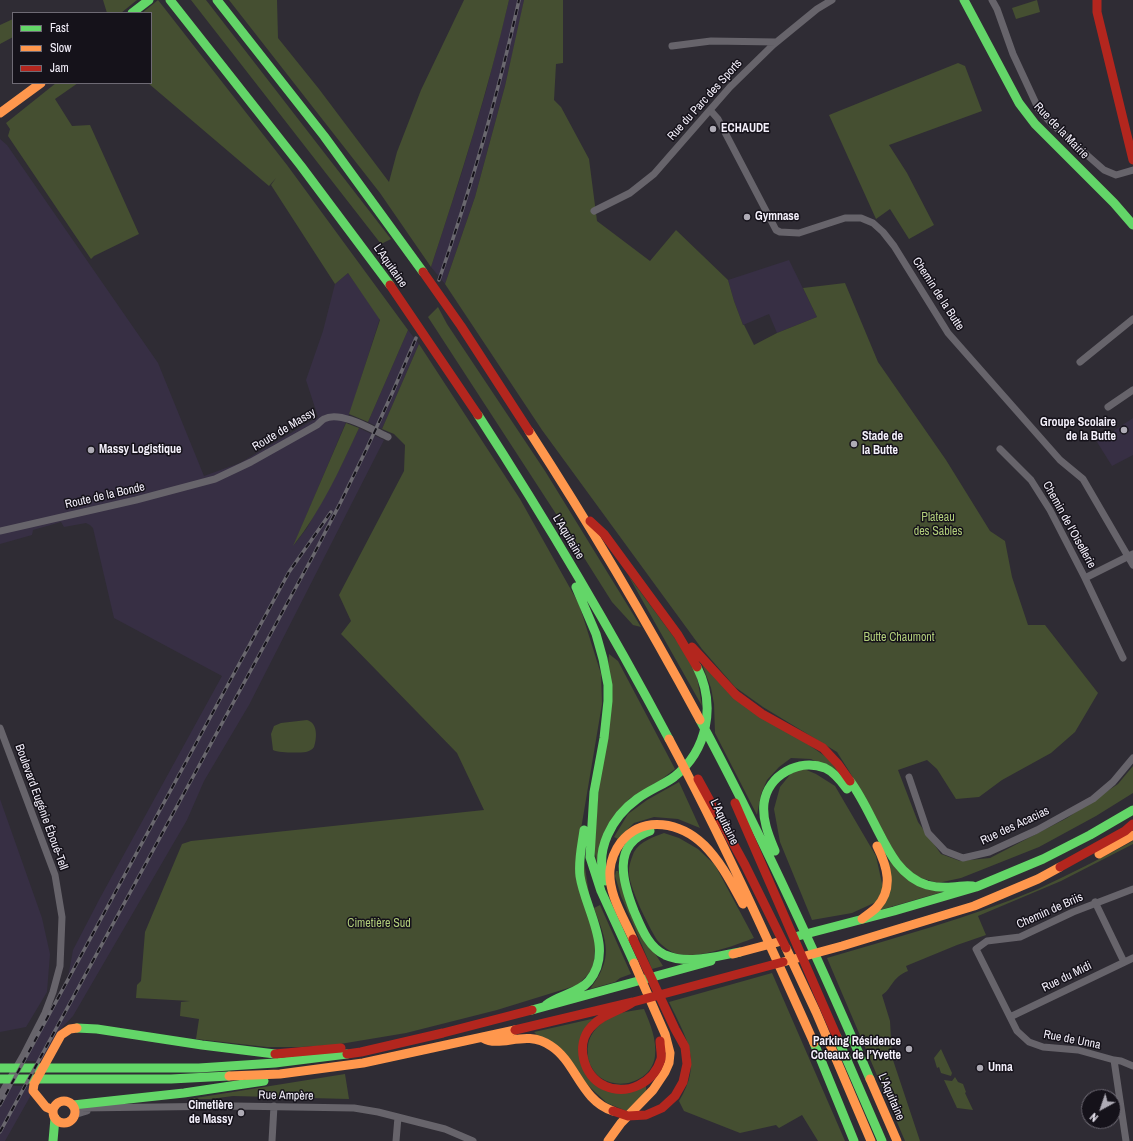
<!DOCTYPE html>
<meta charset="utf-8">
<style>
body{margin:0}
#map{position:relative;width:1133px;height:1141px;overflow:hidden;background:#2f2c34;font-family:"Archivo Narrow",sans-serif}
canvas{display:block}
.legend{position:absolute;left:12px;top:12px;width:140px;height:72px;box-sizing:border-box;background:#15121a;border:1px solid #6e6a74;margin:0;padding:5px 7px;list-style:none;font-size:12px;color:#f3effa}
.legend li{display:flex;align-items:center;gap:8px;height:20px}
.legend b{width:20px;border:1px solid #6e6a74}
.north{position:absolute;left:1081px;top:1089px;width:40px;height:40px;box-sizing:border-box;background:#15121a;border:1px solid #6e6a74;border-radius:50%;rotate:220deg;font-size:11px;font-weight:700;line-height:16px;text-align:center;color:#f3effa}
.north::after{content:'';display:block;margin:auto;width:14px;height:18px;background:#aeabb5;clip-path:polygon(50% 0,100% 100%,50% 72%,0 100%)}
</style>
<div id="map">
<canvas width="1133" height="1141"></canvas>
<ul class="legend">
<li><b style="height:5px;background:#63d668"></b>Fast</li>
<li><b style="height:5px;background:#ff974d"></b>Slow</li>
<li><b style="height:5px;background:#b3261e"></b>Jam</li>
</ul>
<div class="north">N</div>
</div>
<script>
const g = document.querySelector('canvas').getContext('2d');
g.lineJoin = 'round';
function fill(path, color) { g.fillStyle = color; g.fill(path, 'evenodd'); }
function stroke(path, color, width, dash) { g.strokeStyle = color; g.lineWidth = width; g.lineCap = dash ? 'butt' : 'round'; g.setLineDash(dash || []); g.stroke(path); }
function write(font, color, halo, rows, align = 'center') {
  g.font = font + ' "Archivo Narrow",sans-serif'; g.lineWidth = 3; g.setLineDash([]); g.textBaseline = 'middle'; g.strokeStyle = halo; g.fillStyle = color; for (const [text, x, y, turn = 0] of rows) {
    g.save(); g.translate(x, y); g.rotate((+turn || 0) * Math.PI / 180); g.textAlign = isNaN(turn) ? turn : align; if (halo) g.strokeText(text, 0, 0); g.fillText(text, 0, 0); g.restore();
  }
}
const built = new Path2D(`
 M 509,0 L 524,0 L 520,22 L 505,86 L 475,197 L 445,284 L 431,267 L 461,175 L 486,91 Z
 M 0,139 L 7,145 L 158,363 L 204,476 L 240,463 L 318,417 L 306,380 L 323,331 L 335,284 L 348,273 L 380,318 L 351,410 L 294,545 L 307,528 L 341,466 L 359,428 L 384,440 L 249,705 L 204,781 L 187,820 L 73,1016 L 59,1031 L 42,1061 L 23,1061 L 68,977 L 73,950 L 100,898 L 222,676 L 114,618 L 93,528 L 90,525 L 86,523 L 64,527 L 61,522 L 33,530 L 32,535 L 0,544 Z
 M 789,260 L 817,317 L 777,333 L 769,314 L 743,325 L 734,301 L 728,280 Z
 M 408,330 L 419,344 L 382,429 L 368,422 Z
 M 1133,418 L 1133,455 L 1112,466 L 1097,442 Z
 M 0,799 L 42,918 L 50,954 L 47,992 L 26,1027 L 0,1032 Z
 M 10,1086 L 29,1086 L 31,1095 L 5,1141 L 0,1141 L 0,1104 Z`);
const green = new Path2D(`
 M 103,0 L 137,0 L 121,13 L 107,13 Z
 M 158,0 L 287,165 L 408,330 L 368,422 L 349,414 L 380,320 L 348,273 L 335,284 L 271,185 L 276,178 L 269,186 L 148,83 L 151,83 L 151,13 L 142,13 Z
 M 191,0 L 206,0 L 391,239 L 381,244 Z
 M 229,0 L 277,0 L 278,38 L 319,89 L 389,182 L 397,152 L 421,90 L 464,0 L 509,0 C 488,91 460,179 431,267 L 380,193 Z
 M 524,0 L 563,0 L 563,63 L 556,64 L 554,100 L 561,107 L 589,159 L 597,221 L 650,261 L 676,230 L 728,280 L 734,301 L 743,325 L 744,325 L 754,345 L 777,333 L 817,317 L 803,288 L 845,283 L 878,362 L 946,460 L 990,531 L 1005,541 L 1012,577 L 1028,625 L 1045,625 L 1098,693 L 1075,732 L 1051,753 L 1002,780 L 979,797 L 956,799 L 937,769 L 927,760 L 898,770 L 918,822 L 941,854 L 960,861 L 990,858 L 1067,818 L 1118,784 L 1133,766 L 1133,793 L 1096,816 L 1039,847 L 961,878 L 938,883 L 921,878 L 907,870 L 897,857 L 849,771 L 837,752 L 763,707 L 735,687 L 702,649 L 542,430 L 445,284 L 475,197 L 505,86 Z
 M 1037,0 L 1040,12 L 1016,19 L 1012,8 Z
 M 13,19 L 13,37 L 0,44 L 0,25 Z
 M 958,63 L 965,66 L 982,111 L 889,145 L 907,173 L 934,225 L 909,239 L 890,209 L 876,219 L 829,115 Z
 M 56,83 L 78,83 L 55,99 L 72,126 L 90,125 L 139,234 L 94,256 L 91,259 L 8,136 L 10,129 L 6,123 Z
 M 438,307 L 447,324 L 545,471 L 641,627 L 633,625 L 612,602 L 571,537 L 428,317 Z
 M 419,344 L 520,499 L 579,604 L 601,674 L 602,704 L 580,835 L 596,939 L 593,969 L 578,985 L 497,1010 L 406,1033 L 334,1045 L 301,1047 L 267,1047 L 196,1039 L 199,1019 L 180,1016 L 181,1002 L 190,1001 L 136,998 L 137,985 L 141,981 L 145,932 L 182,844 L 191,841 L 484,810 L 457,753 L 341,634 L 351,621 L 339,595 L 404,471 L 405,445 L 394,434 L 382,429 Z
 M 346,423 L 359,428 C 340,469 321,511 293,546 Z
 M 628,575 L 690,659 L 697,677 L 702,706 Z
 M 609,654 L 618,661 L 675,769 L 658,782 L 629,799 L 598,866 L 594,850 Z
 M 702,664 L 809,745 L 832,761 L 842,775 L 811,759 L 791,758 L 779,767 L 767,780 L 761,794 L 757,815 L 715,733 L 714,704 L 711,688 Z
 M 307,720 C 318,723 317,738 314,747 C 312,750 309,751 306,752 C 299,753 279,753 273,750 L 271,734 L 274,726 L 281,723 Z
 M 797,766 L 816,774 L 835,786 L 876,856 L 883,888 L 876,902 L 852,913 L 812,920 L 780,842 L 774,809 L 780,787 Z
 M 679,782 L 700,828 L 678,819 L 654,817 L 634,823 L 618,839 L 614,837 L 628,814 L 647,800 Z
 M 664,833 L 679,838 L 698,849 L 715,865 L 754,938 C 733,946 699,959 677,954 C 670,952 661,945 657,940 C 649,927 627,884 629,870 C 629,865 632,857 634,852 C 640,841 654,837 664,833 Z
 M 1133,841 L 1133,844 L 1061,881 L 978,916 L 986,935 L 957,945 L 906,966 L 908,971 C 891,978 892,989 882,995 L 890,1021 L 892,1057 L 920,1141 L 905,1141 L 827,958 C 897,937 970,918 1038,889 C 1070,874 1102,858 1133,841 Z
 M 890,860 L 942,892 L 880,910 Z
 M 616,871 L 618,871 L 646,939 L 663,966 L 652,969 L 621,896 L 615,876 Z
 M 600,905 L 631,974 L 620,978 L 615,982 L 590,989 C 614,957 607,943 594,908 Z
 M 772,973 L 845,1141 L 818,1141 L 802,1115 L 779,1128 L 776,1125 L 740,1133 L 684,1111 L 679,1101 C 703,1062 687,1040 669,1002 Z
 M 644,1009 C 650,1023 657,1040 655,1056 C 652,1081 620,1091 601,1078 C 594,1073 588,1063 588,1055 C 588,1052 587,1049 588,1046 C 589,1031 607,1016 621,1013 C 628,1011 637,1010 644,1009 Z
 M 596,1018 L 582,1034 L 595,1083 L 646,1086 L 646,1092 L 626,1111 L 607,1103 L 596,1093 L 534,1032 Z
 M 941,1049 L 952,1073 L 951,1076 L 941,1073 L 939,1067 L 937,1068 L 934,1058 Z
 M 345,1074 L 349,1099 L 233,1096 L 210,1099 L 189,1099 Z
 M 955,1077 L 958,1082 L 963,1084 L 966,1092 L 965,1093 L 973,1110 L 957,1108 L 944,1080 L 952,1081 Z`);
const street = new Path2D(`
 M 992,0 L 997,9 L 1013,54 L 1039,110 L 1053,125 L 1104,170 L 1116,175 L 1133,170
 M 672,46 L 711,41 L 776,42
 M 710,110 L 718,119 L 776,230 L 780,232 L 799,233 L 845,218 L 861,218 L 873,223 L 883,232 L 894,246 L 948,333 L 1060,460 L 1083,479 L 1133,565
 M 594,211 L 630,193 L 654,174 L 730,87 L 773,45 L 817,9 L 832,0
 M 1080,362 L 1133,319
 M 1108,407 L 1133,390
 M 1000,449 L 1031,480 L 1050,510 L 1085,578 L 1133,554
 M 0,531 L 136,500 L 215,479 L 251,462 L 317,425 C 319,423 322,420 324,419 C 340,410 373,430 388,437
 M 1085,578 L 1123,658
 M 0,728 L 55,875 L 62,917 L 60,966 L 53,992 L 45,1013 L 23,1056 L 0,1096
 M 909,777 L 928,833 L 945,851 L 963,858 L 989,852 L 1037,830 L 1093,799 L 1113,782 L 1133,758
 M 1095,902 L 1124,962
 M 1010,1017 L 1133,958
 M 1114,1060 L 1121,1061 L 1133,1066
 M 80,1108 L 234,1106 L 354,1108 L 378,1112 L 445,1129 L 473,1141
 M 74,1115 L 87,1111
 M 272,1141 L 274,1106
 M 396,1141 L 398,1117
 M 1126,1141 L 1114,1060 L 1078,1050 L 1043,1047 L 1029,1042 L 1017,1031 L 976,949 L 987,941 L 1020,937 L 1073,912 L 1133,889`);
const fast = new Path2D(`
 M 170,0 L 301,166 L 390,285
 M 217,0 L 324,136 L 423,272
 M 964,0 L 1019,103 L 1035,124 L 1114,203 L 1133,225
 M 132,13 L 149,0
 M 478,415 C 546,520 610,628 669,739
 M 576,587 L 596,634 L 603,659 L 608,685 L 608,701 L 604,738 L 594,792 L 590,857 L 601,891 L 634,963
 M 700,720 C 763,837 818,958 870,1079
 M 850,781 C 859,793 866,807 873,821 C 886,846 898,876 927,885 C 935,887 943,888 952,887 C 960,887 968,884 976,887
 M 650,831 C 611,844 623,883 634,911 C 641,927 648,947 665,955 C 688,965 717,956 740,952
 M 775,851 C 769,836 762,820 764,803 C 768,775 799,758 825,768 C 834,772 841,781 847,789
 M 605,881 C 594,850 612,817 637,799 C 649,790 663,785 674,777 C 708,750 716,705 697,667
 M 798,936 L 894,911 L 976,887 L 1043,859 L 1090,835 L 1133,810
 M 546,1005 C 559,995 579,993 589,981 C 615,949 585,910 580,876 C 578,861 582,845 584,830
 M 532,1010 L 711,961
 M 77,1028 L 97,1029 L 202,1045 L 275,1054
 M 837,1037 L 882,1141
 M 814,1043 L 854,1141
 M 0,1068 L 199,1068 L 275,1063 L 347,1054
 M 0,1079 L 171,1079 L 229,1076
 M 73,1105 L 184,1093 L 264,1081
 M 53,1141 L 55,1118`);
const slow = new Path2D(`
 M 0,113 L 41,83
 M 529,431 C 590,525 647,622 700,720
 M 669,739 C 722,838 768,940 814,1043
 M 1099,854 L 1133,835
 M 862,919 C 867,915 872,912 877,907 C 894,888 887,866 877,846
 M 633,939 C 624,918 608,894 610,870 C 611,860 615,850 621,842 C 644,814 681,823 704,845 C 721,862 732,884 743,904
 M 786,948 L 816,1012 L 871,1141
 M 733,954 L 778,942
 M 783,962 L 842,946 L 974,906 L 1038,879 L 1060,867
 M 483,1038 C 502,1049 525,1028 551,1046 C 576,1062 581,1101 613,1111
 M 229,1076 L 280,1074 L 363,1063 L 515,1030
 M 870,1079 L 897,1141
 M53 1112a11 11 0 1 1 22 0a11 11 0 1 1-22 0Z
 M 53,1110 L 46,1107 L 33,1091 L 34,1084 L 61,1035 L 70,1029 L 77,1028
 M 608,1141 L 621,1123 L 653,1090 L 665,1072 L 669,1063 L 670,1053 L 665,1034 L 634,963`);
const jam = new Path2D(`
 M 1097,0 L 1097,12 L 1133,160
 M 423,272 L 461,326 L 529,431
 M 390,285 L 478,415
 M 590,521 L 604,534 L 678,635 L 697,667
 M 692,647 L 736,695 L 762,714 L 823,748 L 838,764 L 850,781
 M 698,779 L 745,865 L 786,948
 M 735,803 L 837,1037
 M 1060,867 L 1125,831 L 1133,824
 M 633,1002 C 620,1011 602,1014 591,1027 C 575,1044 583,1077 605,1086 C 627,1096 654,1083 661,1059 C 662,1054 660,1047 660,1041
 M 515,1030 L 633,1002 L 783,962
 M 275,1054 L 341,1048
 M 347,1054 L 361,1052 L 443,1033 L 532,1010
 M 613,1111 L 628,1116 L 646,1115 L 662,1108 L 675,1096 L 683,1082 L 687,1064 L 685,1047 L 675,1029 L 633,939`);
const rail = new Path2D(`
 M 439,280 C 471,188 498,95 519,0
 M 0,1105 L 289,572 L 331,512
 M 0,1132 L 314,554 C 351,484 385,412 416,338`);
const markers = [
 [713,129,4,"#aeabb5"],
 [747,217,4,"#aeabb5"],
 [1124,430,4,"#aeabb5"],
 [854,444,4,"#aeabb5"],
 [91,450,4,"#aeabb5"],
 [909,1049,4,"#aeabb5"],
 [980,1068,4,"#aeabb5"],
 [241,1113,4,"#aeabb5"]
];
const streetNames = [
 ["Rue du Parc des Sports",705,100,-48],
 ["Rue de la Mairie",1061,131,46],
 ["L'Aquitaine",390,266,55],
 ["Chemin de la Butte",938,294,57],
 ["Route de Massy",284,430,-31],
 ["Route de la Bonde",105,496,-13],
 ["Chemin de l'Oisellerie",1069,525,61],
 ["L'Aquitaine",568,537,59],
 ["Boulevard Eugénie Éboué-Tell",41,807,70],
 ["L'Aquitaine",724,822,64],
 ["Rue des Acacias",1015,826,-25],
 ["Chemin de Briis",1050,911,-24],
 ["Rue du Midi",1067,977,-26],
 ["Rue de Unna",1072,1040,11],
 ["Rue Ampère",286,1096,1],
 ["L'Aquitaine",891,1097,67]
];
const poiNames = [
 ["ECHAUDE",721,129],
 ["Gymnase",755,217],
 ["Groupe Scolaire",1116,423,"right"],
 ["de la Butte",1116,437,"right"],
 ["Stade de",862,437],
 ["la Butte",862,451],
 ["Massy Logistique",99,450],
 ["Parking Résidence",901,1042,"right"],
 ["Coteaux de l’Yvette",901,1056,"right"],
 ["Unna",988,1068],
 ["Cimetière",233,1106,"right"],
 ["de Massy",233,1120,"right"]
];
const parkNames = [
 ["Plateau",938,518],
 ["des Sables",938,532],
 ["Butte Chaumont",899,638],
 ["Cimetière Sud",379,924]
];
fill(built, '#372f44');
fill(green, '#454f31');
stroke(street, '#67646b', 7);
stroke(fast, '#63d668', 9);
stroke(slow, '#ff974d', 9);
stroke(jam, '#b3261e', 9);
stroke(rail, '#6a686f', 3.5);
stroke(rail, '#15121a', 2, [6]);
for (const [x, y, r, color] of markers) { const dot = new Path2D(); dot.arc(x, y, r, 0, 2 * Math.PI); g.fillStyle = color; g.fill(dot); stroke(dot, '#15121a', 1.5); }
write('12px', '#f3effa', '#15121a', streetNames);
write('bold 12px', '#f3effa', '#15121a', poiNames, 'left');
write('12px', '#b0cc7a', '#15121a', parkNames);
</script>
